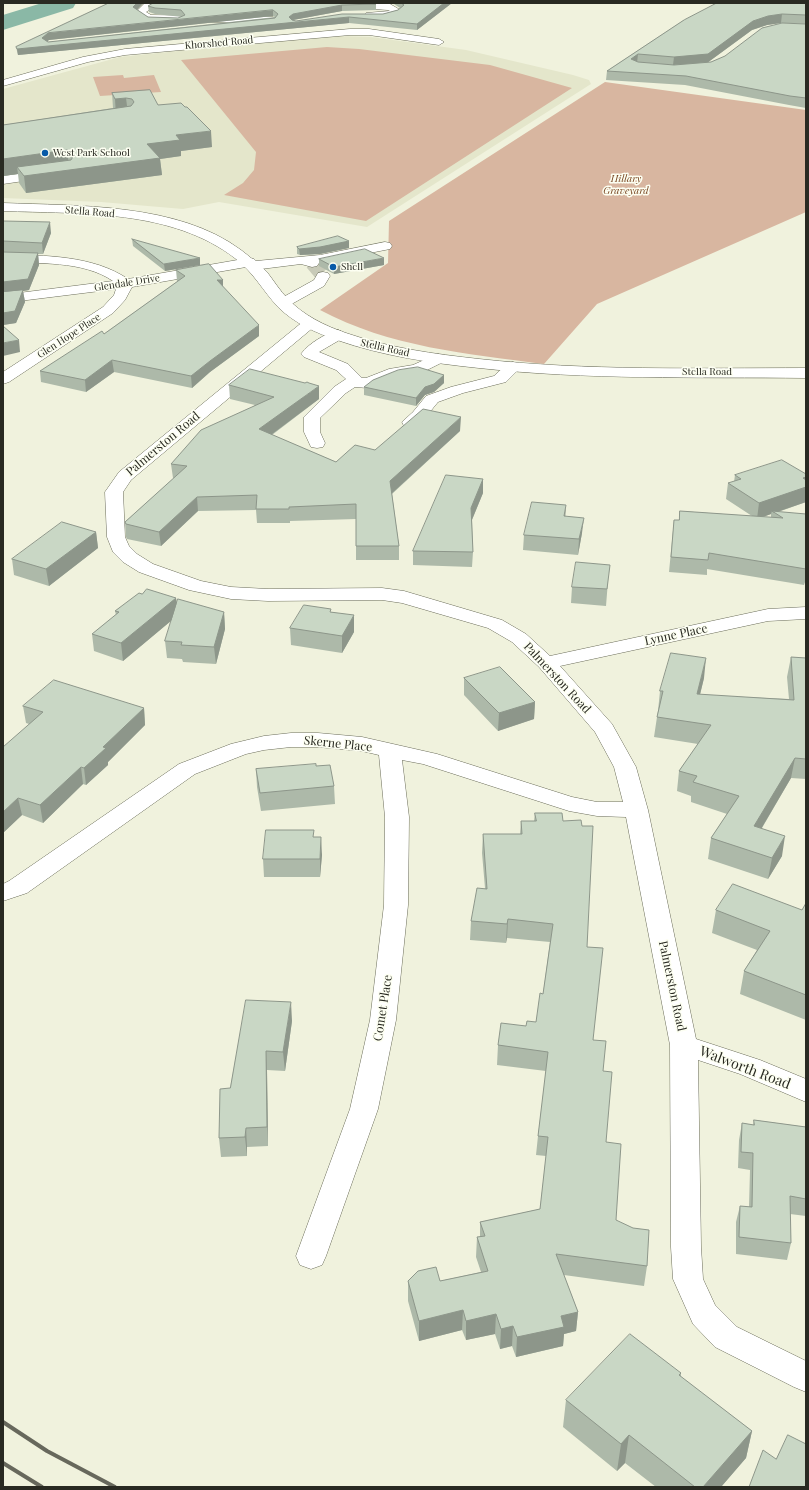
<!DOCTYPE html>
<style>
body{margin:0}
#map{position:relative;width:809px;height:1490px;overflow:hidden;background:#f0f2dd;font-family:"Playfair Display",serif}
canvas{display:block}
.frame{position:absolute;inset:0;border:4px solid #292a22;pointer-events:none}
</style>
<div id="map">
<canvas width="809" height="1490"></canvas>
<div class="frame"></div>
</div>
<script>
const g = document.querySelector('canvas').getContext('2d');
g.lineJoin = 'round';
function fill(path, color) { g.fillStyle = color; g.fill(path, 'evenodd'); }
function stroke(path, color, width, dash) { g.strokeStyle = color; g.lineWidth = width; g.lineCap = dash ? 'butt' : 'round'; g.setLineDash(dash || []); g.stroke(path); }
function write(font, color, halo, rows, align = 'center') {
  g.font = font + ' "Playfair Display",serif'; g.lineWidth = 3; g.setLineDash([]); g.textBaseline = 'middle'; g.strokeStyle = halo; g.fillStyle = color; for (const [text, x, y, turn = 0] of rows) {
    g.save(); g.translate(x, y); g.rotate((+turn || 0) * Math.PI / 180); g.textAlign = isNaN(turn) ? turn : align; if (halo) g.strokeText(text, 0, 0); g.fillText(text, 0, 0); g.restore();
  }
}
const built = new Path2D(`
 M 338,36 L 371,37 L 466,50 L 573,75 L 589,80 L 591,84 L 367,227 L 219,202 L 183,209 L 101,202 L 3,198 L 3,89 L 120,57 L 311,37 Z`);
const green = new Path2D(`
 M 327,47 L 359,49 L 490,65 L 572,88 L 366,221 L 224,195 L 243,183 L 254,170 L 256,152 L 181,60 Z
 M 123,75 L 124,78 L 154,75 L 161,92 L 100,96 L 93,77 Z
 M 605,82 L 806,110 L 806,212 L 597,304 L 544,364 C 468,354 389,347 320,310 L 388,263 L 389,221 Z`);
const river = new Path2D(`
 M 42,3 L 76,3 L 73,8 L 3,30 L 3,15 Z`);
const minorTunnel = new Path2D(`
 M 312,263 L 323,276`);
const minor = new Path2D(`
 M 145,3 L 160,3 L 146,12 L 151,15 L 273,17 L 278,20 L 273,23 L 149,21 L 135,13 Z
 M 342,3 L 390,4 L 402,11 L 396,16 L 393,17 L 369,18 L 366,17 L 364,15 L 366,13 L 390,11 L 388,10 L 346,7 L 343,6 Z
 M 350,29 L 369,29 L 439,39 L 444,42 L 439,45 L 369,35 L 350,35 L 125,55 L 88,62 L 3,86 L 3,80 L 83,57 L 125,49 Z
 M 47,170 L 51,171 L 53,174 L 51,177 L 3,184 L 3,176 Z
 M 385,242 L 390,243 L 392,246 L 390,249 L 319,263 L 317,266 L 312,267 L 301,264 L 253,270 L 248,269 L 246,267 L 132,287 L 125,300 L 113,313 L 9,382 L 3,384 L 3,372 L 103,307 L 114,295 L 116,289 L 3,303 L 3,295 L 113,281 C 82,260 38,264 3,262 L 3,254 C 46,256 92,255 128,279 L 249,258 L 254,259 L 256,261 L 320,255 Z
 M 323,272 L 328,273 L 330,276 L 324,286 L 288,306 L 283,307 L 278,306 L 276,303 L 278,300 L 314,280 L 318,273 Z
 M 310,319 L 315,320 L 317,323 L 315,326 L 131,480 L 123,492 L 125,537 L 129,546 L 137,554 L 153,564 L 201,581 L 231,587 L 268,589 L 382,588 L 404,591 L 502,620 L 526,634 L 550,656 L 768,609 L 806,607 L 806,619 L 768,621 L 560,666 L 612,724 L 636,767 L 648,810 L 696,1039 L 760,1060 L 806,1079 L 806,1102 L 740,1074 L 698,1060 L 701,1247 L 703,1279 L 715,1305 L 737,1327 L 806,1361 L 806,1392 L 794,1387 L 715,1347 L 693,1324 L 673,1279 L 671,1247 L 670,1045 L 626,817 L 597,816 L 569,811 L 423,764 L 402,760 L 409,817 L 408,905 L 396,1020 L 378,1109 L 326,1256 L 322,1265 L 311,1269 L 300,1265 L 296,1256 L 350,1109 L 370,1020 L 384,905 L 385,817 L 379,755 L 362,751 L 318,747 L 291,747 L 264,750 L 246,754 L 195,774 L 27,893 L 3,901 L 3,884 L 9,881 L 179,764 L 231,744 L 264,736 L 291,733 L 318,733 L 362,737 L 437,754 L 572,797 L 597,802 L 623,802 L 614,767 L 595,732 L 539,667 L 512,642 L 488,628 L 402,603 L 382,600 L 268,601 L 231,599 L 189,590 L 139,572 L 123,562 L 113,552 L 107,537 L 105,492 L 119,472 L 305,320 Z
 M 338,330 L 343,332 L 346,335 L 343,338 L 319,352 L 348,364 L 362,378 L 366,378 L 389,369 L 413,365 L 433,356 L 438,354 L 443,356 L 446,359 L 443,362 L 423,372 L 398,376 L 368,388 L 355,387 L 346,393 L 320,418 L 320,432 L 325,443 L 323,447 L 317,448 L 311,447 L 304,432 L 304,417 L 334,387 L 346,379 L 336,370 L 304,357 L 301,354 C 309,343 325,334 338,330 Z
 M 513,362 L 519,364 L 521,367 L 506,382 L 463,393 L 438,402 L 425,418 L 416,426 L 410,427 L 404,426 L 402,422 L 413,412 L 426,396 L 451,387 L 494,376 L 507,364 Z`);
const major = new Path2D(`
 M 3,203 C 79,206 178,203 241,250 C 250,257 259,264 267,272 C 274,281 280,291 288,299 C 303,315 325,326 346,333 C 389,348 434,354 479,359 C 588,371 697,368 806,368 L 806,378 C 697,377 587,380 479,368 C 431,363 383,356 337,340 C 316,333 294,323 278,307 C 263,291 254,273 236,259 C 172,209 81,214 3,211 Z`);
const rail = new Path2D(`
 M 3,1422 L 47,1451 L 115,1487
 M 3,1463 L 42,1487`);
const wall = new Path2D(`
 M 109,3 L 143,3 L 137,10 L 148,17 L 178,18 L 182,17 L 155,14 L 149,12 L 148,6 L 376,4 L 376,10 L 342,11 L 293,20 L 292,20 L 296,21 L 383,14 L 398,10 L 400,8 L 394,4 L 390,3 L 452,3 L 417,30 L 349,23 L 18,55 L 16,47 ZM 273,16 L 275,17 L 48,42 L 47,41 L 49,40 Z
 M 806,3 L 806,24 L 781,23 L 767,25 L 752,30 L 707,63 L 711,62 L 806,24 L 806,108 L 789,105 L 685,85 L 606,80 L 607,71 L 684,20 Z
 M 112,93 L 158,105 L 212,147 L 181,151 L 181,156 L 160,159 L 162,175 L 26,193 L 19,183 L 18,174 L 3,176 L 3,125 L 113,108 Z
 M 3,221 L 51,233 L 43,254 L 38,254 L 39,265 L 29,290 L 23,291 L 25,302 L 16,323 L 3,325 Z
 M 132,239 L 200,265 L 165,271 L 133,246 Z
 M 349,241 L 349,248 L 320,254 L 300,255 L 297,254 L 297,247 Z
 M 319,259 L 384,265 L 334,274 L 319,266 Z
 M 176,270 L 223,280 L 223,287 L 259,336 L 210,372 L 192,388 L 114,372 L 86,392 L 41,382 L 40,371 L 104,334 L 178,281 L 177,281 Z
 M 444,375 L 444,383 L 434,392 L 425,395 L 416,406 L 364,395 L 364,387 Z
 M 229,385 L 319,399 L 272,435 L 336,462 L 375,450 L 460,431 L 392,494 L 399,546 L 399,560 L 356,560 L 356,519 L 290,521 L 290,523 L 257,523 L 256,510 L 198,511 L 161,546 L 127,539 L 126,537 L 125,522 L 174,478 L 173,478 L 171,464 L 255,405 L 230,399 Z
 M 806,474 L 806,502 L 778,512 L 806,514 L 806,579 L 804,585 L 707,569 L 707,575 L 669,572 L 674,520 L 679,520 L 680,511 L 752,516 L 726,499 L 728,483 L 734,482 L 735,475 ZM 771,514 L 771,517 L 763,517 Z
 M 483,479 L 483,493 L 472,520 L 473,552 L 472,567 L 413,565 L 413,551 Z
 M 565,516 L 582,533 L 578,555 L 523,550 L 524,535 Z
 M 96,532 L 98,548 L 49,586 L 14,575 L 12,559 Z
 M 608,581 L 606,606 L 571,603 L 572,587 Z
 M 142,594 L 176,598 L 177,604 L 224,612 L 225,629 L 216,664 L 183,662 L 182,659 L 167,658 L 165,641 L 172,620 L 123,661 L 94,651 L 92,634 L 116,615 L 115,611 Z
 M 332,612 L 354,632 L 342,653 L 291,645 L 290,628 Z
 M 791,657 L 806,658 L 806,779 L 791,778 L 762,828 L 782,856 L 768,879 L 708,859 L 711,838 L 727,814 L 691,802 L 691,796 L 677,791 L 679,771 L 698,744 L 654,737 L 657,717 L 658,711 L 660,691 L 704,678 L 700,695 L 789,699 L 787,677 Z
 M 464,678 L 535,702 L 534,719 L 498,731 L 464,695 Z
 M 23,706 L 144,708 L 145,725 L 108,762 L 108,765 L 86,785 L 83,784 L 43,823 L 22,815 L 3,833 L 29,724 L 26,723 Z
 M 316,766 L 334,786 L 335,804 L 261,811 L 257,787 L 256,769 Z
 M 535,813 L 587,947 L 593,1040 L 603,1071 L 606,1142 L 616,1220 L 647,1266 L 644,1286 L 564,1275 L 578,1312 L 576,1331 L 564,1334 L 563,1346 L 516,1357 L 512,1346 L 500,1349 L 495,1334 L 466,1340 L 462,1330 L 419,1341 L 408,1301 L 408,1281 L 440,1281 L 481,1272 L 476,1257 L 477,1237 L 480,1237 L 480,1222 L 540,1209 L 546,1156 L 536,1155 L 538,1136 L 546,1071 L 497,1065 L 498,1045 L 526,1026 L 536,1022 L 543,994 L 550,942 L 507,938 L 506,943 L 470,940 L 471,921 L 485,888 L 482,853 L 483,834 L 520,834 L 521,821 L 534,821 Z
 M 314,837 L 322,855 L 320,877 L 264,877 L 263,859 Z
 M 806,903 L 806,1020 L 740,994 L 744,971 L 757,950 L 712,933 L 716,910 L 802,910 Z
 M 292,1021 L 285,1071 L 267,1070 L 268,1146 L 247,1147 L 247,1156 L 221,1157 L 219,1138 L 230,1088 Z
 M 754,1120 L 806,1127 L 806,1216 L 790,1214 L 791,1243 L 787,1260 L 736,1254 L 736,1222 L 740,1206 L 749,1207 L 750,1170 L 738,1168 L 739,1140 L 742,1123 L 753,1125 Z
 M 681,1373 L 681,1377 L 752,1431 L 746,1458 L 721,1487 L 656,1487 L 625,1463 L 617,1471 L 563,1427 L 566,1400 Z`);
const shadedWall = new Path2D(`
 M 137,3 L 143,3 L 134,13 L 133,7 Z
 M 444,3 L 452,3 L 417,30 L 417,24 Z
 M 342,5 L 342,11 L 293,20 L 290,23 L 349,17 L 349,23 L 18,55 L 17,49 L 289,17 L 293,14 Z
 M 273,10 L 273,16 L 49,40 L 43,45 L 42,38 L 48,33 Z
 M 782,14 L 781,23 L 767,25 L 752,30 L 707,63 L 673,65 L 674,57 L 753,21 L 768,16 Z
 M 638,54 L 637,63 L 631,59 Z
 M 126,98 L 128,114 L 116,115 L 115,99 Z
 M 211,131 L 212,147 L 181,151 L 181,156 L 160,159 L 162,175 L 26,193 L 24,176 L 147,144 L 176,135 Z
 M 67,150 L 69,167 L 17,167 L 18,174 L 3,176 L 3,159 Z
 M 50,222 L 51,233 L 43,254 L 42,243 Z
 M 349,241 L 349,248 L 320,254 L 300,255 L 299,249 Z
 M 38,253 L 39,265 L 29,290 L 23,291 L 25,302 L 16,323 L 3,325 L 3,282 Z
 M 200,258 L 200,265 L 165,271 L 164,264 Z
 M 384,258 L 384,265 L 334,274 L 334,267 Z
 M 217,280 L 223,280 L 223,291 Z
 M 259,325 L 259,336 L 210,372 L 192,388 L 191,376 L 210,361 Z
 M 19,340 L 20,352 L 3,356 L 3,343 Z
 M 112,360 L 114,372 L 86,392 L 85,380 Z
 M 444,375 L 444,383 L 434,392 L 425,395 L 416,406 L 416,398 L 425,387 Z
 M 319,386 L 319,399 L 260,443 L 259,429 Z
 M 461,417 L 460,431 L 390,495 L 390,481 Z
 M 806,477 L 806,502 L 774,513 L 772,511 L 771,514 L 757,519 L 759,503 L 803,478 Z
 M 483,479 L 483,493 L 471,522 L 471,508 Z
 M 197,497 L 198,511 L 161,546 L 159,532 Z
 M 566,505 L 565,521 L 564,516 Z
 M 584,518 L 582,533 L 578,555 L 579,539 Z
 M 96,532 L 98,548 L 49,586 L 46,569 Z
 M 176,598 L 178,615 L 123,661 L 121,643 Z
 M 224,612 L 225,629 L 216,664 L 214,647 Z
 M 354,615 L 354,632 L 342,653 L 342,636 Z
 M 706,658 L 704,678 L 695,714 L 697,694 Z
 M 535,702 L 534,719 L 498,731 L 499,713 Z
 M 144,708 L 145,725 L 108,762 L 108,765 L 86,785 L 84,768 L 103,747 Z
 M 795,758 L 791,778 L 751,846 L 754,826 Z
 M 81,767 L 83,784 L 43,823 L 40,805 Z
 M 18,798 L 22,815 L 3,833 L 3,812 Z
 M 785,836 L 782,856 L 768,879 L 772,858 Z
 M 321,837 L 322,855 L 320,877 L 320,859 Z
 M 508,919 L 507,938 L 506,943 L 507,924 Z
 M 291,1002 L 292,1021 L 285,1071 L 283,1052 Z
 M 266,1051 L 267,1070 L 268,1146 L 267,1127 Z
 M 246,1128 L 247,1147 L 247,1156 L 245,1137 Z
 M 463,1310 L 462,1330 L 419,1341 L 419,1321 Z
 M 578,1312 L 576,1331 L 564,1334 L 563,1346 L 516,1357 L 517,1337 L 561,1316 Z
 M 496,1314 L 495,1334 L 466,1340 L 466,1321 Z
 M 513,1326 L 512,1346 L 500,1349 L 501,1329 Z
 M 752,1431 L 746,1458 L 721,1487 L 703,1487 Z
 M 629,1435 L 625,1463 L 617,1471 L 621,1444 Z`);
const building = new Path2D(`
 M 109,3 L 137,3 L 133,7 L 148,17 L 178,18 L 185,15 L 181,10 L 155,8 L 148,6 L 153,3 L 337,3 L 376,4 L 342,5 L 293,14 L 289,17 L 292,20 L 296,21 L 342,14 L 383,14 L 398,10 L 404,5 L 401,3 L 444,3 L 417,24 L 349,17 L 17,49 L 16,47 ZM 273,10 L 278,14 L 275,18 L 48,42 L 42,38 L 48,33 Z
 M 717,3 L 806,3 L 806,15 L 782,14 L 768,16 L 753,21 L 708,54 L 674,57 L 638,54 L 631,59 L 638,62 L 674,65 L 711,62 L 725,56 L 762,28 L 782,23 L 806,24 L 806,98 L 790,96 L 686,76 L 607,71 L 684,20 Z
 M 150,90 L 158,105 L 181,103 L 185,107 L 187,107 L 211,131 L 176,135 L 180,140 L 147,144 L 160,158 L 24,176 L 17,167 L 71,160 L 74,155 L 71,151 L 67,150 L 3,159 L 3,125 L 131,106 L 134,102 L 132,99 L 126,98 L 115,99 L 112,93 Z
 M 3,221 L 50,222 L 42,243 L 3,241 Z
 M 338,236 L 349,241 L 320,247 L 299,249 L 297,247 Z
 M 132,239 L 200,258 L 164,264 Z
 M 365,249 L 384,258 L 334,267 L 319,259 Z
 M 3,252 L 38,253 L 28,279 L 3,282 Z
 M 209,264 L 223,280 L 217,280 L 259,325 L 210,361 L 191,376 L 112,360 L 85,380 L 40,371 L 102,331 L 104,334 L 185,276 L 176,270 Z
 M 23,290 L 15,311 L 3,313 L 3,292 Z
 M 3,326 L 19,340 L 3,343 Z
 M 418,367 L 444,375 L 434,384 L 425,387 L 416,398 L 364,387 L 373,380 L 398,370 Z
 M 250,369 L 305,383 L 307,382 L 309,383 L 319,386 L 259,429 L 336,462 L 355,445 L 375,450 L 423,409 L 461,417 L 390,481 L 399,546 L 356,546 L 356,504 L 289,507 L 289,509 L 256,509 L 257,495 L 197,497 L 159,532 L 126,524 L 125,522 L 187,466 L 171,464 L 201,430 L 274,397 L 229,385 Z
 M 782,460 L 806,474 L 806,477 L 803,478 L 806,480 L 806,487 L 759,503 L 728,483 L 741,479 L 735,475 Z
 M 446,475 L 483,479 L 471,508 L 473,552 L 413,551 Z
 M 532,502 L 566,505 L 564,516 L 584,518 L 579,539 L 524,535 Z
 M 680,511 L 783,518 L 772,511 L 806,514 L 806,569 L 709,553 L 708,560 L 671,557 L 674,520 L 679,520 Z
 M 62,522 L 96,532 L 46,569 L 12,559 Z
 M 576,562 L 610,565 L 607,589 L 572,587 Z
 M 147,589 L 176,598 L 121,643 L 92,634 L 119,612 L 115,611 L 139,593 L 142,594 Z
 M 178,599 L 224,612 L 214,647 L 181,645 L 182,642 L 165,641 Z
 M 304,605 L 331,609 L 330,612 L 354,615 L 342,636 L 290,628 Z
 M 671,653 L 706,658 L 697,694 L 794,700 L 791,657 L 806,658 L 806,759 L 795,758 L 754,826 L 785,836 L 772,858 L 711,838 L 739,796 L 693,782 L 697,776 L 679,771 L 711,725 L 657,717 L 663,691 L 660,691 Z
 M 500,667 L 535,702 L 499,713 L 464,678 Z
 M 54,680 L 144,708 L 103,747 L 106,748 L 84,768 L 81,767 L 40,805 L 18,798 L 3,812 L 3,747 L 43,712 L 23,706 Z
 M 316,764 L 316,766 L 330,765 L 334,786 L 260,793 L 256,769 Z
 M 535,813 L 562,813 L 563,821 L 581,820 L 582,826 L 593,826 L 587,947 L 603,948 L 593,1040 L 606,1041 L 603,1071 L 612,1072 L 606,1142 L 621,1144 L 616,1220 L 633,1228 L 649,1230 L 647,1266 L 556,1254 L 578,1312 L 561,1316 L 564,1327 L 517,1337 L 513,1326 L 501,1329 L 496,1314 L 466,1321 L 463,1310 L 419,1321 L 408,1281 L 418,1271 L 436,1267 L 440,1281 L 488,1271 L 477,1237 L 485,1236 L 480,1222 L 540,1209 L 548,1137 L 538,1136 L 548,1052 L 498,1045 L 501,1023 L 526,1026 L 527,1021 L 536,1022 L 540,993 L 543,994 L 553,924 L 508,919 L 507,924 L 471,921 L 477,888 L 487,889 L 483,834 L 522,834 L 521,821 L 536,821 Z
 M 266,830 L 314,830 L 313,837 L 321,837 L 320,859 L 263,859 Z
 M 733,884 L 802,910 L 806,903 L 806,995 L 744,971 L 770,931 L 716,910 Z
 M 246,1000 L 291,1002 L 283,1052 L 266,1051 L 267,1127 L 246,1128 L 245,1137 L 219,1138 L 220,1089 L 230,1088 Z
 M 754,1120 L 806,1127 L 806,1199 L 790,1196 L 791,1243 L 739,1237 L 740,1206 L 752,1207 L 753,1153 L 741,1152 L 742,1123 L 754,1125 Z
 M 630,1334 L 681,1373 L 679,1375 L 752,1431 L 703,1487 L 695,1487 L 629,1435 L 621,1444 L 566,1400 Z
 M 788,1435 L 806,1444 L 806,1487 L 749,1487 L 763,1450 L 776,1459 Z`);
const markers = [
 [45,153,4,"#075aa8"],
 [333,267,4,"#075aa8"]
];
const farStreetnames = [
 ["Khorshed Road",219,43,-5],
 ["Stella Road",90,212,5],
 ["Glendale Drive",127,283,-9],
 ["Glen Hope Place",69,336,-33],
 ["Stella Road",385,348,13],
 ["Stella Road",707,372]
];
const farPoinames = [
 ["West Park School",53,153],
 ["Shell",341,267]
];
const farParknames = [
 ["Hillary",626,179],
 ["Graveyard",626,191]
];
const streetNames = [
 ["Palmerston Road",163,444,-40],
 ["Lynne Place",676,635,-12],
 ["Palmerston Road",557,678,47],
 ["Skerne Place",338,744,6],
 ["Palmerston Road",672,986,78],
 ["Comet Place",383,1008,-81]
];
const nearStreetnames = [
 ["Walworth Road",745,1068,21]
];
fill(built, '#e4e6cb');
fill(green, '#d8b6a0');
fill(river, '#8ab8a6');
stroke(minorTunnel, '#c8cab8', 14, [14, 7]);
stroke(minor, '#6b6d5a', 1);
stroke(major, '#6b6d5a', 1);
fill(minor, '#fff');
fill(major, '#fff');
stroke(rail, '#67685c', 4);
fill(wall, '#adb9a9');
fill(shadedWall, '#8d968a');
fill(building, '#c9d7c5');
stroke(building, '#8d968a', 1);
for (const [x, y, r, color] of markers) { const dot = new Path2D(); dot.arc(x, y, r, 0, 2 * Math.PI); g.fillStyle = color; g.fill(dot); stroke(dot, '#fdfff2', 1.5); }
write('10px', '#292a22', '#fdfff2', farStreetnames);
write('10px', '#292a22', '#fdfff2', farPoinames, 'left');
write('italic 10px', '#784621', '#fdfff2', farParknames);
write('12px', '#292a22', '#fdfff2', streetNames);
write('14px', '#292a22', '#fdfff2', nearStreetnames);
</script>
